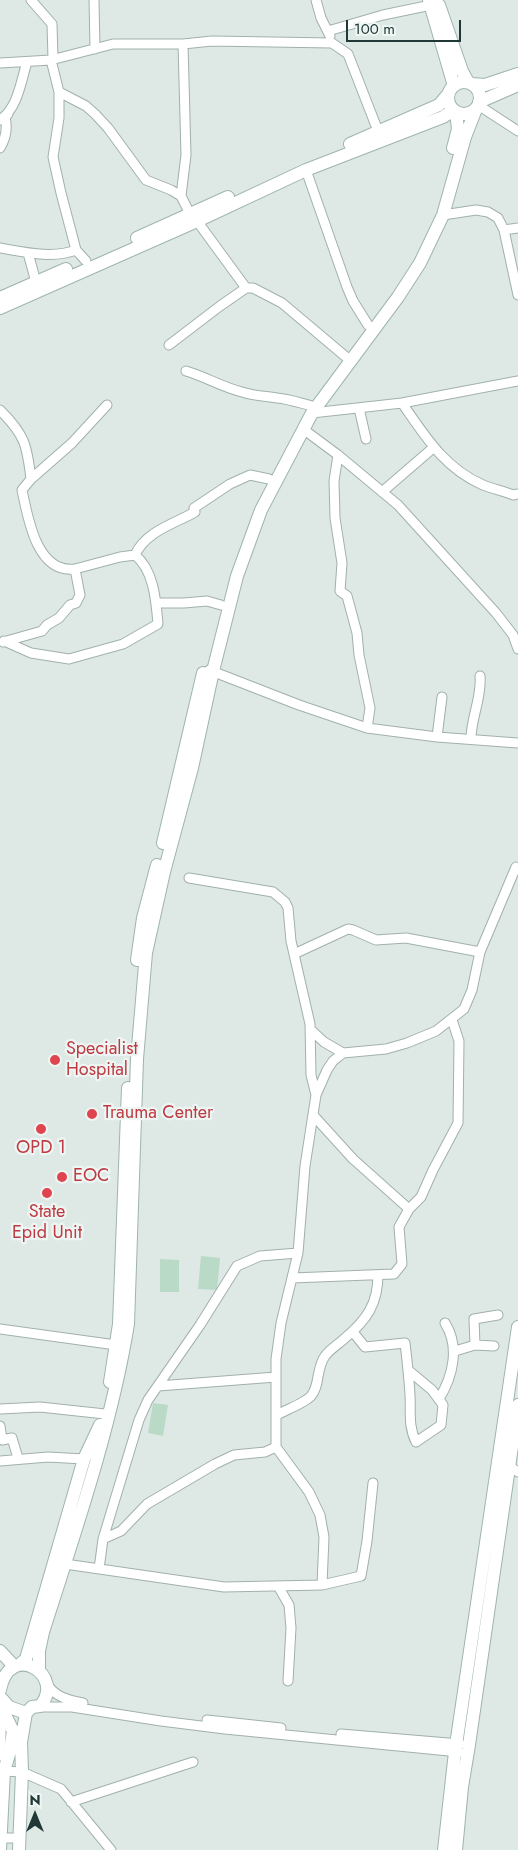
<!DOCTYPE html>
<style>
body{margin:0}
#map{position:relative;width:518px;height:1850px;overflow:hidden;background:#dee9e6;font-family:Jost,sans-serif}
canvas{display:block}
.north{position:absolute;left:10px;top:1790px;width:50px;height:50px;-webkit-text-stroke:4px #eef6f4;paint-order:stroke;rotate:0deg;font-size:14px;font-weight:700;line-height:20px;text-align:center;color:#203836}
.north::after{content:'';display:block;margin:auto;width:18px;height:22px;background:#203836;clip-path:polygon(50% 0,100% 100%,50% 72%,0 100%)}
.scale{position:absolute;left:346px;top:20px;width:115px;height:22px;box-sizing:border-box;border:2px solid #203836;border-top:0;padding-left:6px;font-size:15px;line-height:18px;white-space:nowrap;color:#203836;-webkit-text-stroke:4px #eef6f4;paint-order:stroke}
</style>
<div id="map">
<canvas width="518" height="1850"></canvas>
<div class="north">N</div>
<div class="scale">100 m</div>
</div>
<script>
const g = document.querySelector('canvas').getContext('2d');
g.lineJoin = 'round';
function fill(path, color) { g.fillStyle = color; g.fill(path, 'evenodd'); }
function stroke(path, color, width, dash) { g.strokeStyle = color; g.lineWidth = width; g.lineCap = dash ? 'butt' : 'round'; g.setLineDash(dash || []); g.stroke(path); }
function write(font, color, halo, rows, align = 'center') {
  g.font = font + ' Jost,sans-serif'; g.lineWidth = 4.5; g.setLineDash([]); g.textBaseline = 'middle'; g.strokeStyle = halo; g.fillStyle = color; for (const [text, x, y, turn = 0] of rows) {
    g.save(); g.translate(x, y); g.rotate((+turn || 0) * Math.PI / 180); g.textAlign = isNaN(turn) ? turn : align; if (halo) g.strokeText(text, 0, 0); g.fillText(text, 0, 0); g.restore();
  }
}
const green = new Path2D(`
 M 201,1256 L 220,1258 L 217,1290 L 198,1289 Z
 M 160,1259 L 179,1260 L 179,1292 L 160,1292 Z
 M 153,1403 L 168,1405 L 163,1436 L 148,1433 Z`);
const street = new Path2D(`
 M 31,0 L 52,24 L 53,59
 M 94,0 L 95,49
 M 316,0 L 321,18 L 330,36
 M 328,31 L 383,15 L 431,5
 M 51,60 L 59,92 L 86,106 L 95,114 L 108,128 L 146,180 L 171,190 L 181,196 L 190,214
 M 0,63 L 51,60 L 113,44 L 183,44 L 212,41 L 332,43 L 348,54 L 378,131
 M 59,92 L 59,118 L 53,157 L 61,193 L 76,250 L 86,261
 M 478,105 L 518,131
 M 0,120 C 18,108 21,81 27,62
 M 0,148 C 6,138 8,129 5,117 L 8,114
 M 306,170 L 347,287 L 353,301 L 368,325
 M 181,196 L 186,155 L 183,44
 M 443,215 L 476,210 L 488,212 L 498,218 L 504,230 L 518,295
 M 197,221 L 246,288
 M 504,230 L 518,228
 M 0,248 C 24,252 53,259 76,250
 M 28,253 L 36,282
 M 169,345 L 220,306 L 246,288 L 253,288 L 282,303 L 346,357
 M 186,371 C 206,377 222,387 242,392 C 255,396 264,396 277,398 C 289,399 300,403 312,406
 M 402,403 C 425,436 444,468 483,485 C 493,489 504,491 513,495 L 518,494
 M 359,408 L 366,439
 M 0,410 C 25,435 27,445 31,479
 M 312,413 L 402,403 L 518,381
 M 303,429 L 338,455 L 398,505 L 496,613 L 513,635 L 518,649
 M 338,455 L 334,481 L 335,518 L 342,563 L 340,591 L 347,596 L 357,633 L 359,655 L 370,708 L 367,728
 M 382,492 L 433,448
 M 135,555 C 146,531 174,524 195,512 L 194,508 L 230,484 L 250,475 L 269,479
 M 156,603 L 184,603 L 207,601 L 221,605
 M 4,641 L 31,653 L 69,659 L 123,644 L 158,624 C 156,601 154,570 135,555 L 120,557 L 75,569 C 37,574 28,519 22,490 L 31,479 L 72,443 L 107,405
 M 3,642 L 42,631 L 47,625 L 59,618 L 70,605 L 76,603 L 80,595 L 75,569
 M 209,670 L 299,705 L 367,728 L 437,737 L 518,743
 M 437,737 L 442,697
 M 471,739 C 471,717 482,698 480,676
 M 189,878 L 273,892 L 285,902 L 288,908 L 291,941 L 310,1024 L 311,1075 L 316,1095 L 305,1166 L 298,1253 L 281,1323 L 276,1359 L 276,1447 L 309,1492 L 320,1515 L 324,1537 L 322,1585
 M 294,954 L 348,929 L 353,930 L 376,940 L 406,938 L 480,952
 M 311,1030 L 324,1042 L 343,1053
 M 316,1095 L 327,1070 L 333,1061 L 343,1053 L 386,1049 L 407,1043 L 436,1031 L 464,1009 L 472,990 L 480,952 L 516,867
 M 313,1115 L 353,1159 L 409,1209
 M 292,1278 L 394,1274 L 402,1264 L 399,1227 L 409,1209 L 421,1197 L 433,1170 L 458,1123 L 459,1041 L 452,1020
 M 0,1329 L 116,1345
 M 353,1332 L 365,1347 L 405,1343 C 407,1360 409,1377 410,1395 C 411,1412 408,1426 416,1442 L 441,1425 L 443,1405 L 432,1390 L 408,1370
 M 475,1345 L 474,1319 L 498,1315
 M 455,1351 L 475,1345 L 494,1346
 M 158,1386 L 276,1377
 M 439,1399 C 453,1376 460,1347 445,1323
 M 0,1409 L 40,1407 L 105,1414
 M 277,1415 C 285,1410 305,1403 311,1396 C 320,1386 316,1368 325,1356 C 330,1349 339,1344 345,1338 C 367,1320 378,1303 378,1275
 M 0,1426 L 2,1440 L 12,1438 L 18,1458
 M 0,1461 L 48,1457 L 84,1459
 M 509,1466 L 518,1472
 M 103,1539 L 139,1420 L 148,1400 L 200,1325 L 237,1266 L 260,1256 L 298,1253
 M 65,1564 L 224,1587 L 322,1585 L 361,1576 L 367,1541 L 373,1483
 M 99,1569 L 103,1539 L 121,1531 L 147,1504 L 215,1464 L 234,1455 L 265,1452 L 276,1447
 M 278,1586 L 289,1605 L 291,1628 L 288,1681
 M 47,1684 C 55,1697 68,1700 83,1703
 M 35,1707 L 72,1707 L 161,1721 L 225,1729 L 459,1752
 M 207,1720 L 281,1728
 M 341,1734 L 460,1744
 M 0,1756 L 2,1712
 M 4,1771 L 22,1772 L 61,1789 L 111,1850
 M 71,1802 L 193,1762
 M 0,1838 L 19,1838`);
const secondary = new Path2D(`
 M 429,0 L 454,86
 M 439,5 L 462,71 L 468,82
 M448 98a16 16 0 1 1 32 0a16 16 0 1 1-32 0Z
 M 472,84 L 485,85 L 518,74
 M 479,102 L 518,85
 M 350,144 L 439,105 L 449,93
 M 453,148 L 458,129 L 456,112
 M 137,238 L 228,197
 M 0,298 L 66,269
 M 0,308 L 197,221 L 306,170 L 443,117 L 454,110
 M 163,843 L 203,673
 M 137,960 L 143,918 L 157,865
 M 110,1382 L 119,1324 L 128,1088
 M 0,1651 L 14,1666
 M 19,1665 L 26,1659 L 84,1459 L 100,1425
 M 39,1670 L 39,1651 L 43,1632 C 75,1532 111,1428 128,1324 L 137,1059 L 146,953 L 164,872 L 192,768 L 213,671 L 237,576 L 261,510 L 312,413 L 398,297 L 420,263 L 443,215 L 465,137 L 476,109
 M 0,1690 C 10,1639 67,1676 40,1706 L 32,1707 L 26,1713 L 9,1707 L 1,1698
 M 0,1850 L 4,1771 L 10,1751 L 13,1731 L 6,1717 L 1,1699
 M 19,1850 L 22,1772 L 21,1742 L 26,1713
 M 444,1850 L 455,1752 L 518,1327
 M 456,1850 L 462,1787 L 469,1745 L 518,1405`);
const markers = [
 [55,1060,6,"#e0444e"],
 [92,1114,6,"#e0444e"],
 [41,1129,6,"#e0444e"],
 [62,1177,6,"#e0444e"],
 [47,1193,6,"#e0444e"]
];
const healthNames = [
 ["Specialist",66,1050],
 ["Hospital",66,1071],
 ["Trauma Center",103,1114],
 ["OPD 1",41,1149,"center"],
 ["EOC",73,1177],
 ["State",47,1213,"center"],
 ["Epid Unit",47,1234,"center"]
];
fill(green, '#b8dac7');
stroke(street, '#a1b0ae', 11);
stroke(secondary, '#9eb4b0', 14);
stroke(street, '#fff', 9);
stroke(secondary, '#fff', 12);
for (const [x, y, r, color] of markers) { const dot = new Path2D(); dot.arc(x, y, r, 0, 2 * Math.PI); g.fillStyle = color; g.fill(dot); stroke(dot, '#eef6f4', 2); }
write('18px', '#be3a42', '#eef6f4', healthNames, 'left');
</script>
